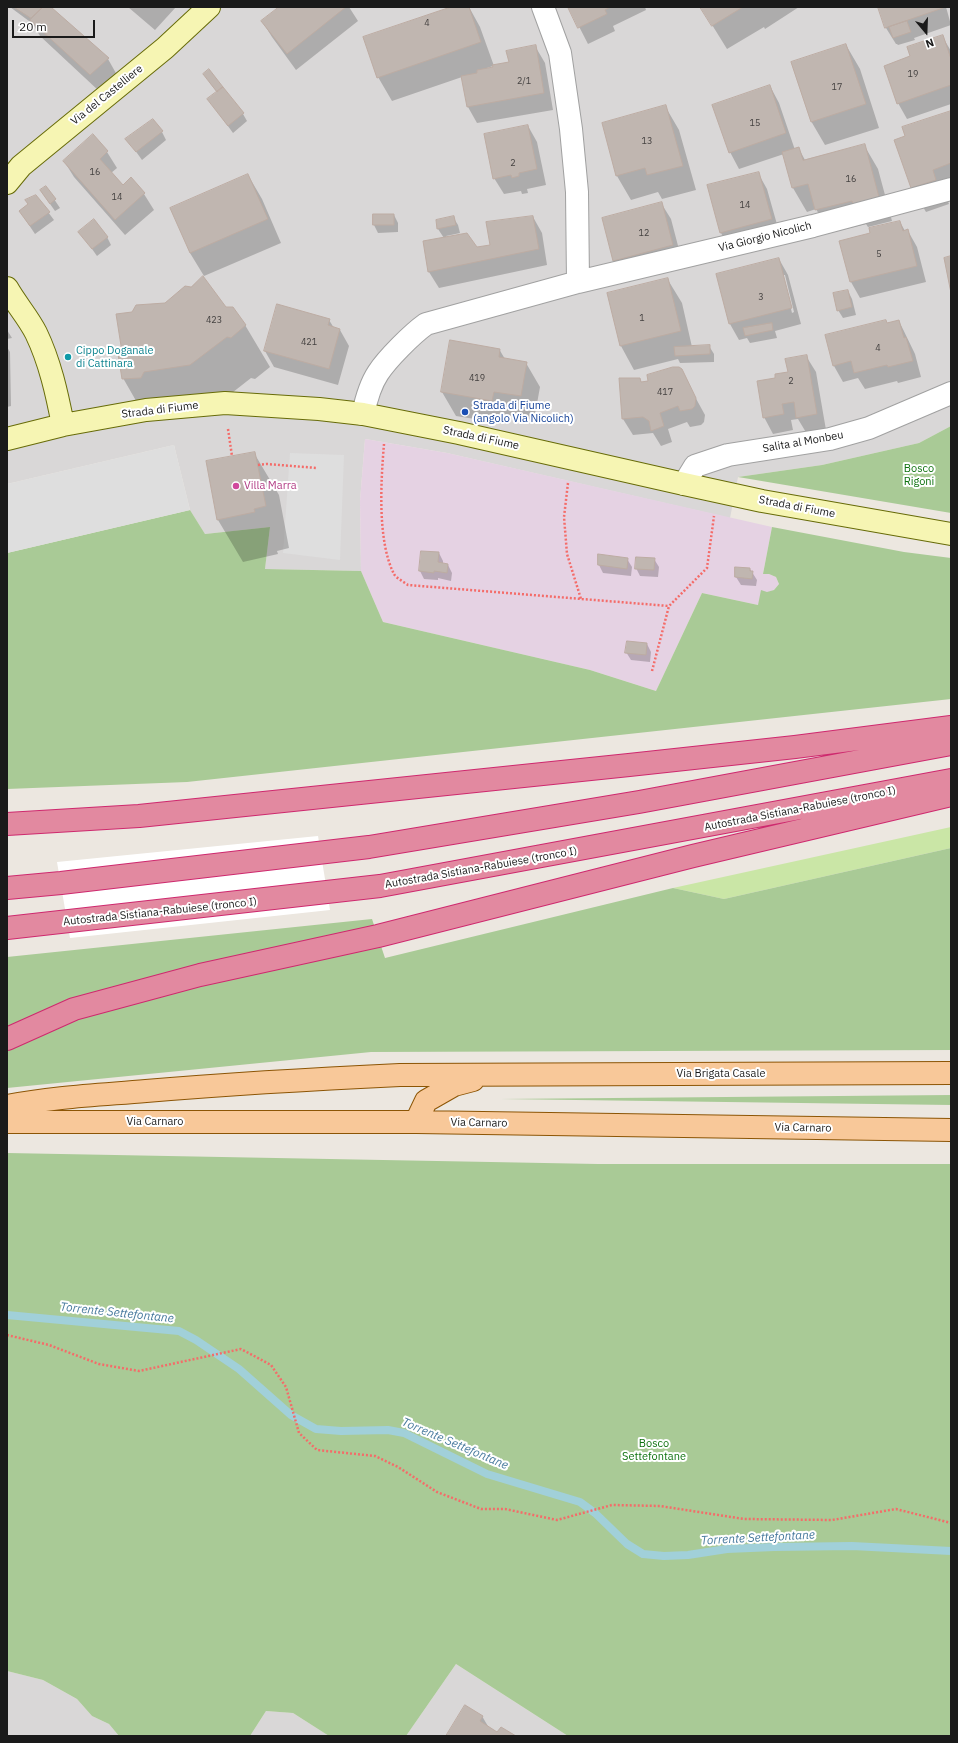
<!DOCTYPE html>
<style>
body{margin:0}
#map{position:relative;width:958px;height:1743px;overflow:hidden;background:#ece7e0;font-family:"IBM Plex Sans",sans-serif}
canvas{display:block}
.frame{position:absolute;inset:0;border:8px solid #1a1a1a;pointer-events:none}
.north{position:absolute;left:906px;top:12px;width:40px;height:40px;-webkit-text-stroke:3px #fff;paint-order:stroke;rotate:161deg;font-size:11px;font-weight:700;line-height:16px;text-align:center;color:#1a1a1a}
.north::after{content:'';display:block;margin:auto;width:14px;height:18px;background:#1a1a1a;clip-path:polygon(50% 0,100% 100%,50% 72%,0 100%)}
.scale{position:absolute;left:12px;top:20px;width:83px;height:18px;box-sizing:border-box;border:2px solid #1a1a1a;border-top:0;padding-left:5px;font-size:12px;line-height:14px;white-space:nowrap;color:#1a1a1a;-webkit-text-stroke:3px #fff;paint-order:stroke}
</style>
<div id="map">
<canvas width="958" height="1743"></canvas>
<div class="frame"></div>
<div class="north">N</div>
<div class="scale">20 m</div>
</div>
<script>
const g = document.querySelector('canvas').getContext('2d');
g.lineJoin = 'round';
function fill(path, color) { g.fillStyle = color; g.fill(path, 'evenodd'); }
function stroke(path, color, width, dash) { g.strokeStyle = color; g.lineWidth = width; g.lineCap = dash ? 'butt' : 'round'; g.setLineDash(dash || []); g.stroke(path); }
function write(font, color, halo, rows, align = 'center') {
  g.font = font + ' "IBM Plex Sans",sans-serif'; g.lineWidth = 4; g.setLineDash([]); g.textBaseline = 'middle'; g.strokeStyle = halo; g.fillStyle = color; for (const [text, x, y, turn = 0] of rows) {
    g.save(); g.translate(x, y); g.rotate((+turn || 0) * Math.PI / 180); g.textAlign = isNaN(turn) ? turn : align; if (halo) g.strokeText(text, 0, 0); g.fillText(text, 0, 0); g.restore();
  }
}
const residential = new Path2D(`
 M 7,7 L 951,7 L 951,426 L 919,443 L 822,465 L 738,477 L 730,518 L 447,453 L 365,439 L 360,501 L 361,571 L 265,569 L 270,527 L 205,534 L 190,510 L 174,445 L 7,484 Z
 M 456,1664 L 568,1736 L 406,1736 Z
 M 7,1671 L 43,1680 L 77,1699 L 92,1716 L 109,1724 L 119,1736 L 7,1736 Z
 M 266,1711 L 293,1713 L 329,1736 L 250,1736 Z`);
const industrial = new Path2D(`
 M 365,439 L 447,453 L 772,527 L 763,574 L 769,574 L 776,577 L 779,584 L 774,590 L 767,593 L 758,605 L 702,593 L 656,691 L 590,670 L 383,622 L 361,571 L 360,501 Z`);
const grass = new Path2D(`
 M 951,827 L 951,848 L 724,899 L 673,888 Z`);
const forest = new Path2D(`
 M 951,426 L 951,513 L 738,477 L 822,465 L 919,443 Z
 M 190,510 L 205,534 L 270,527 L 265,569 L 361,571 L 383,622 L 590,670 L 656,691 L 702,593 L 758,605 L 761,590 L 767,592 L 774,590 L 779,584 L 776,577 L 769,574 L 763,574 L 772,527 L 904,552 L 951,558 L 951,699 L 187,782 L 7,789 L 7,553 Z
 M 951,848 L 951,1050 L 371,1052 L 7,1088 L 7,957 L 372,919 L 385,958 L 673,888 L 724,899 Z
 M 951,1095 L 951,1105 L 501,1099 Z
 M 7,1153 L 598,1164 L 951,1164 L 951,1736 L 568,1736 L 456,1664 L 406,1736 L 329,1736 L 293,1713 L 266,1711 L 250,1736 L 119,1736 L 109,1724 L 92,1716 L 77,1699 L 43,1680 L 7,1671 L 8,1634 L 7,1634 Z`);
const parking = new Path2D(`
 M 174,445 L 190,510 L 7,553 L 7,484 Z
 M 290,453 L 344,455 L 340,560 L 283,553 Z`);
const pier = new Path2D(`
 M 318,836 L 330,910 L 70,938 L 57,862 Z`);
const shadow = new Path2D(`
 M 10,7 L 53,7 L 52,9 L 108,59 L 117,75 L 99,91 L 40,36 L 33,24 Z
 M 128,7 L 176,7 L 155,30 Z
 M 281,7 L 349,7 L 358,21 L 296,70 L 272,37 L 262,21 Z
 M 454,7 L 469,7 L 480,27 L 494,66 L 510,63 L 535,46 L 545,63 L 553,110 L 477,123 L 468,107 L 462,77 L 392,101 L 378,77 ZM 493,66 L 494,68 L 487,70 L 487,68 Z
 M 569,7 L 645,7 L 646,10 L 613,26 L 615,31 L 588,44 Z
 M 701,7 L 799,7 L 765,29 L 764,27 L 727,49 Z
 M 879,7 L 946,7 L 951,25 L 914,38 L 915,40 L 898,45 L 897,44 L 896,44 L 886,28 Z
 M 942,36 L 951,51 L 951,104 L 907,119 L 898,103 Z
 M 846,45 L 860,69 L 879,128 L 825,145 L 811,121 Z
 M 209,82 L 243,114 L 247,121 L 233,133 L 209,100 L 218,93 Z
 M 770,86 L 779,103 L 795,150 L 799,149 L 805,160 L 864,145 L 878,169 L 892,221 L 868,227 L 866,224 L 830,233 L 816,209 L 807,212 L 793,188 L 784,154 L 739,169 L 730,152 Z
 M 665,106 L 679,130 L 696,190 L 662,199 L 658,192 L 631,200 L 617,176 L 603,123 Z
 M 951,112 L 951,192 L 945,194 L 949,204 L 926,212 L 912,188 L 906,136 Z
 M 528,126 L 537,142 L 546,185 L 527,189 L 528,193 L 522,194 L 521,191 L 504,194 L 494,178 Z
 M 162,132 L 166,140 L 142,160 L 127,139 Z
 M 93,136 L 107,152 L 117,168 L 111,173 L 123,186 L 144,194 L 154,210 L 125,235 L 74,177 L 64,161 Z
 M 758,173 L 767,189 L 780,235 L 730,249 L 721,233 L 708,186 Z
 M 248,175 L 262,199 L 281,243 L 204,276 L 190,253 Z
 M 46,187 L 60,208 L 55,211 L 41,191 Z
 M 36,196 L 54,220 L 35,234 L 25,219 Z
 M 661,203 L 671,219 L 682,261 L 623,276 L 614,260 Z
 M 394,215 L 398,223 L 398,232 L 378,233 L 374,225 Z
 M 453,217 L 458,225 L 460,233 L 446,236 L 447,238 L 476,248 L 491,246 L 533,217 L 542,233 L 547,265 L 439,288 L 429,272 L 424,242 L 444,238 L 438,229 L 437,221 Z
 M 900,222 L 905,231 L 908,231 L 917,247 L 926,282 L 860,298 L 851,282 L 871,233 Z
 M 80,232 L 107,237 L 111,245 L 97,256 Z
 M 779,259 L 788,275 L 801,324 L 775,331 L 777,338 L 750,343 L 747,338 L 739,340 L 730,324 ZM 783,275 L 785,275 L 794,312 L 792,313 Z
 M 668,280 L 682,303 L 692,347 L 709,346 L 714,354 L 714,362 L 680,363 L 678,359 L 634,370 L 621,346 Z
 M 191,288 L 225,308 L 245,325 L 270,367 L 255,379 L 251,378 L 214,407 L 147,420 L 123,378 L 123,352 L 133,312 L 166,304 Z
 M 848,291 L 852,299 L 856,315 L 843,318 L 838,310 Z
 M 329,320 L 334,328 L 340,330 L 349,346 L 338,385 L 274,367 L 265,351 Z
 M 899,321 L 915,354 L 921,377 L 898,383 L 897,381 L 865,389 L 858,378 L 843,382 L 834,366 L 887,324 Z
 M 7,330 L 12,338 L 7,339 Z
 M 7,347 L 10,352 L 11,406 L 7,407 Z
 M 499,349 L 505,359 L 526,363 L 540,387 L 534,420 L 507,415 L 506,424 L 456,416 L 442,392 Z
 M 806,356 L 816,372 L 826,430 L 807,434 L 798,419 L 791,420 L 793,430 L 773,434 L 764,417 L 789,373 Z
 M 639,379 L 642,383 L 649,381 L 688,384 L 705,415 L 704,422 L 701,425 L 690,427 L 687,422 L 668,429 L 672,442 L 661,446 L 653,433 L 633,435 L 623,419 Z
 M 254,453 L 279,495 L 289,548 L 277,551 L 278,554 L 243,562 L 218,520 L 207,462 Z
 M 439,553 L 443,561 L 443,564 L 448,565 L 452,573 L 451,581 L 438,578 L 438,580 L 424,579 L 420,571 Z
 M 599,556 L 627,559 L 632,567 L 631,576 L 603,573 L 599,565 Z
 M 654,559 L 659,567 L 658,577 L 640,576 L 636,568 Z
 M 750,569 L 757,580 L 756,586 L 741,585 L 736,577 Z
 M 647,644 L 651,652 L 650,662 L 631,660 L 626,652 Z
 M 482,1716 L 489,1728 L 498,1734 L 514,1736 L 447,1736 Z`);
const stream = new Path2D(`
 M 7,1315 L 179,1331 L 196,1340 L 239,1369 L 291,1415 L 316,1429 L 341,1431 L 388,1430 L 404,1433 L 487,1474 L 580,1502 L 595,1513 L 627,1544 L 643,1554 L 664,1556 L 688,1555 L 727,1549 L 774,1547 L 852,1546 L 951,1551`);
const building = new Path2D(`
 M 14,7 L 43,7 L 31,18 Z
 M 43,7 L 51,7 L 109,58 L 90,75 L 30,20 Z
 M 279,7 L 346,7 L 287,54 L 261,21 Z
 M 451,7 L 469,7 L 481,42 L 377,78 L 363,37 Z
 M 568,7 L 610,7 L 605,10 L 607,14 L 578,28 Z
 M 700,7 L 743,7 L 712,26 Z
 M 878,7 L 943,7 L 943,8 L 885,28 Z
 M 907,21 L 911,32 L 893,38 L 889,27 Z
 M 943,35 L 951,59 L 951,85 L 897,104 L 884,66 L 910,56 L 907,47 Z
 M 846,44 L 866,104 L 811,122 L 791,62 Z
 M 536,45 L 544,93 L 467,107 L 461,76 L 477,73 L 477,70 L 493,67 L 492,65 L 509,62 L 506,51 Z
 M 209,69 L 223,87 L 217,92 L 203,74 Z
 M 770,85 L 786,133 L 729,153 L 712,105 Z
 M 223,87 L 244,113 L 228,126 L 207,99 Z
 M 666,105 L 683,166 L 647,175 L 645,168 L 616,176 L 602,123 Z
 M 951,111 L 951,163 L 933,170 L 936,180 L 911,188 L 894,140 L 905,136 L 902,127 Z
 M 153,119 L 163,131 L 136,152 L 125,139 Z
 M 528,125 L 537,169 L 519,173 L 519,176 L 512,178 L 511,175 L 493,179 L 484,134 Z
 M 93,134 L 108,151 L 100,159 L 123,185 L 131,177 L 145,193 L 115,220 L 63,161 Z
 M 865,144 L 879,197 L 853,204 L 852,201 L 815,210 L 808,184 L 792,188 L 782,152 L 799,147 L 803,160 Z
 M 759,172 L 772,219 L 720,233 L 707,185 Z
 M 248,174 L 268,219 L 190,253 L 170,208 Z
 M 46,186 L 56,199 L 50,204 L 40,190 Z
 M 36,195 L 50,212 L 30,226 L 19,211 L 28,204 L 25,200 Z
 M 662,202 L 673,245 L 613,261 L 602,218 Z
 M 373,214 L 394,214 L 394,225 L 373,225 Z
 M 454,216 L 456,225 L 437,229 L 436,220 Z
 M 533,216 L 539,249 L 428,272 L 423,241 L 467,233 L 477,247 L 490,245 L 486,222 Z
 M 94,219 L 108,237 L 92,249 L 78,232 Z
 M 900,221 L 903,231 L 908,229 L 917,266 L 850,282 L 839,241 L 870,233 L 869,228 Z
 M 951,256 L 951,293 L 944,258 Z
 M 779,258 L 792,308 L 729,324 L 716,274 Z
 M 203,276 L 226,307 L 233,307 L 246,325 L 231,338 L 227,337 L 190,365 L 144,372 L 141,378 L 122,379 L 118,354 L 122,352 L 116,314 L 132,312 L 136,305 L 165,303 L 185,286 L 191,287 Z
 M 668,278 L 681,331 L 620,346 L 607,293 Z
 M 848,290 L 852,307 L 837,311 L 833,293 Z
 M 277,304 L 330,319 L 328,325 L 340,329 L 329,369 L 264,351 Z
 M 886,320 L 887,323 L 899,320 L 904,338 L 906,337 L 913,361 L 888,367 L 887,365 L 854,373 L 851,361 L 833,366 L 825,335 Z
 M 772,323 L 773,330 L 745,336 L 743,328 Z
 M 450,340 L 500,349 L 499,357 L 527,362 L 521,396 L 494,392 L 492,401 L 441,392 Z
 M 710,345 L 710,354 L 675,356 L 674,347 Z
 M 807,355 L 817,414 L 796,418 L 794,402 L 782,404 L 784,414 L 763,418 L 757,381 L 775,378 L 775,374 L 788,372 L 785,359 Z
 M 673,367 L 679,367 L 682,369 L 696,398 L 695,406 L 692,409 L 680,411 L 678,406 L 660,413 L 664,426 L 651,431 L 649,421 L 643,417 L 622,419 L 619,378 L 640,378 L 641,382 L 648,381 L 647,375 Z
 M 255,452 L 266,506 L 254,509 L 255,512 L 217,520 L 206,461 Z
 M 421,551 L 439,552 L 438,562 L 448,564 L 447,573 L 434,571 L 434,573 L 419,571 Z
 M 598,554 L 628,558 L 627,569 L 598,565 Z
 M 636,557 L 655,558 L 654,570 L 635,569 Z
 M 735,567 L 750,568 L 750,571 L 753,571 L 752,579 L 735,577 Z
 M 627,641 L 647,643 L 646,655 L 625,653 Z
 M 465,1705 L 483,1716 L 480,1721 L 497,1732 L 501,1727 L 516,1736 L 446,1736 Z`);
const path = new Path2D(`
 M 228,429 L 232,456
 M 384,444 C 381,480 377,541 394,574 C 396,578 404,582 408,585 L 669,606
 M 258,465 L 267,464 L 317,468
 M 568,483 L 564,517 L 567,554 L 581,599
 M 652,671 L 669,606 L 707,568 L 714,516
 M 7,1335 L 49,1345 L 99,1364 L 139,1371 L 241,1349 L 271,1365 L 286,1387 L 299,1433 L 317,1450 L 375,1456 L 398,1467 L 437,1492 L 481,1509 L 505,1509 L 557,1520 L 612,1505 L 660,1506 L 744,1519 L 832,1520 L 896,1509 L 951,1523`);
const street = new Path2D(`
 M 543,7 L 560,53 L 571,129 L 577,192 L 578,282
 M 363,414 C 366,400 370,385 378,373 C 387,359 412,334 426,324 L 578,282 L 813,226 L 951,189
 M 684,484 L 695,466 L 728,455 L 830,439 L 869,428 L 951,393`);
const secondary = new Path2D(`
 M 7,183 L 21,166 L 165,48 L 209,7
 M 7,288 C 16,304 28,317 36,333 C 50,362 57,394 63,425
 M 7,439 L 63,425 L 146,410 L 225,403 L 319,409 L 363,414 L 459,433 L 684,484 L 762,501 L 951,534`);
const primary = new Path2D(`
 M 7,1106 C 53,1097 99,1095 146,1091 C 230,1084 315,1079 400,1075 L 951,1073
 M 7,1122 L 416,1122 L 951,1130
 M 416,1122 L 426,1101 L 454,1085 L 473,1080`);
const highway = new Path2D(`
 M 7,824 L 139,816 L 629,765 L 795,747 L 951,727
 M 7,888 L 61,883 L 369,847 L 639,802 L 951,744
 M 7,928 L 380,886 L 951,780
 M 7,1039 L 74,1009 L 200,975 L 378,936 L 693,856 L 951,795`);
const markers = [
 [68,357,4,"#0f9aa8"],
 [465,412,4,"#1a4fb4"],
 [236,486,4,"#d1479c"]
];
const numberNames = [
 ["4",427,23],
 ["19",913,74],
 ["2/1",524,81],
 ["17",837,87],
 ["15",755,123],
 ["13",647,141],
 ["2",513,163],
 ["16",95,172],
 ["16",851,179],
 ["14",117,197],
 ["14",745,205],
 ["12",644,233],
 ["5",879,254],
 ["3",761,297],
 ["1",642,318],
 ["423",214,320],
 ["421",309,342],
 ["4",878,348],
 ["419",477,378],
 ["2",791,381],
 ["417",665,392]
];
const streetNames = [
 ["Via del Castelliere",107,95,-39],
 ["Via Giorgio Nicolich",765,237,-14],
 ["Strada di Fiume",160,410,-7],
 ["Strada di Fiume",481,438,12],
 ["Salita al Monbeu",803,442,-10],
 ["Strada di Fiume",797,507,11],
 ["Autostrada Sistiana-Rabuiese (tronco I)",800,809,-11],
 ["Autostrada Sistiana-Rabuiese (tronco I)",481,868,-10],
 ["Autostrada Sistiana-Rabuiese (tronco I)",160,912,-6],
 ["Via Brigata Casale",721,1074],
 ["Via Carnaro",155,1122],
 ["Via Carnaro",479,1123,1],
 ["Via Carnaro",803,1128,1]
];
const cultureNames = [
 ["Cippo Doganale",76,351],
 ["di Cattinara",76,364]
];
const transitNames = [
 ["Strada di Fiume",473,406],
 ["(angolo Via Nicolich)",473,419]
];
const parkNames = [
 ["Bosco",919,469],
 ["Rigoni",919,482],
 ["Bosco",654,1444],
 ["Settefontane",654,1457]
];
const hotelNames = [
 ["Villa Marra",244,486]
];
const waterNames = [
 ["Torrente Settefontane",117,1313,6],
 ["Torrente Settefontane",455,1444,23],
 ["Torrente Settefontane",758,1538,-3]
];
fill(residential, '#d9d7d7');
fill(industrial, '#e5d2e3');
fill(grass, '#cae6a6');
fill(forest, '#a9ca96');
fill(parking, '#dedede');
fill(pier, '#fff');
fill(shadow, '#0003');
stroke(stream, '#a1d0d9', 8);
fill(building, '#c0b6b0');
stroke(building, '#bdaca3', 1);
stroke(street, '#a1a1a1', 24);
stroke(secondary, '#676b08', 24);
stroke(primary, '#8c5505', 24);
stroke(highway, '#ce296e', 24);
stroke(path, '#f46c69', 2.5, [2, 2]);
stroke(street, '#fff', 22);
stroke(secondary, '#f6f5b3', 22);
stroke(primary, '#f8c899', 22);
stroke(highway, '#e289a0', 22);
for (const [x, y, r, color] of markers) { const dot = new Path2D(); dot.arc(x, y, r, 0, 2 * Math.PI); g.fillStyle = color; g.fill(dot); stroke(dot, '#fff', 1.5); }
write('9px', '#444140', null, numberNames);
write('11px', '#1a1a1a', '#fff', streetNames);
write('11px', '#0d838f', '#fff', cultureNames, 'left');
write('11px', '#164399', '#fff', transitNames, 'left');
write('11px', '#0e720f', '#fff', parkNames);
write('11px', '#b23c85', '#fff', hotelNames, 'left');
write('italic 12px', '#487a9e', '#fff', waterNames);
</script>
